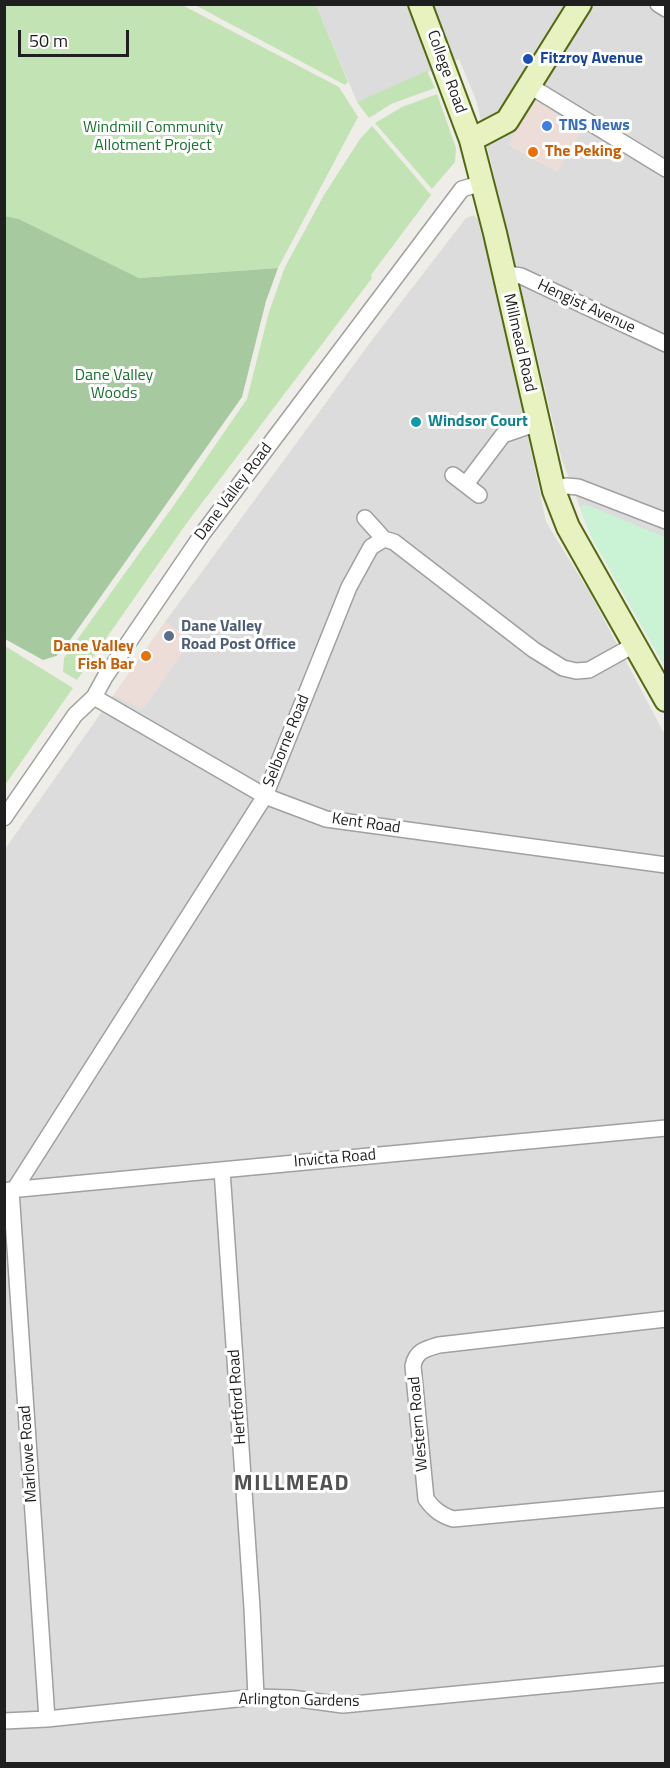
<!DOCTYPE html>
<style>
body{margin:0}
#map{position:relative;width:670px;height:1768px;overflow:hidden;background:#efede7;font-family:"Titillium Web",sans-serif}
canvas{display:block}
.frame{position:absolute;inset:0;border:6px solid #1f1f1f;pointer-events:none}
.scale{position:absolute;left:18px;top:30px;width:111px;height:27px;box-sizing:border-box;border:3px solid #1f1f1f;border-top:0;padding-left:8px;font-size:18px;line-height:21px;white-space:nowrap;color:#1f1f1f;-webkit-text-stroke:4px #fff;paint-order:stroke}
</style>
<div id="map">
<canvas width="670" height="1768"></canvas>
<div class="frame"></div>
<div class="scale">50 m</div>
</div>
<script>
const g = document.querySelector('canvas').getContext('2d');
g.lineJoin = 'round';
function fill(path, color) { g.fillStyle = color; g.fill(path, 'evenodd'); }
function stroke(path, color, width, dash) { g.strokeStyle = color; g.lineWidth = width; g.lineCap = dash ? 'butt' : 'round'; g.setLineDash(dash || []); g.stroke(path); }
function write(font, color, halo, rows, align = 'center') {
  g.font = font + ' "Titillium Web",sans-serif'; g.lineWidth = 6; g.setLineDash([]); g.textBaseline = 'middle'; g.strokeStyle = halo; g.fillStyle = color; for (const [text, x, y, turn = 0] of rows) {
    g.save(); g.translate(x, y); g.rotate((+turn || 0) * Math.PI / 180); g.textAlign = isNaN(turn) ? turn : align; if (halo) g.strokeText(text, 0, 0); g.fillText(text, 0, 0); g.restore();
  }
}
const residential = new Path2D(`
 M 316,5 L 665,5 L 665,667 L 591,536 L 562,460 L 476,100 L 459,59 L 357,102 Z
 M 474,215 L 478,220 L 496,283 L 546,522 L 591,595 L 665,735 L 665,1763 L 5,1764 L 5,849 L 165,622 L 372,340 L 466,218 Z`);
const commercial = new Path2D(`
 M 534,99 L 582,131 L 557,172 L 508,145 Z
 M 165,622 L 192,639 L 145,707 L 140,708 L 114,695 Z`);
const grass = new Path2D(`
 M 4,5 L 182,5 L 339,87 L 358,117 L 278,268 L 139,278 L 19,219 L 5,216 Z
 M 195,5 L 316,5 L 348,82 L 345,85 Z
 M 427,71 L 435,88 L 391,104 L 369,118 L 357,102 Z
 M 437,94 L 456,148 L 455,162 L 432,189 L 375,123 L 402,107 Z
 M 372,126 L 431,195 L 371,275 L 372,278 L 186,524 L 77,680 L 63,672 L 64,658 L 179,498 L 247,399 L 269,312 L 285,267 L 324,195 L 360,139 Z
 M 5,646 L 73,688 L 5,785 Z`);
const forest = new Path2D(`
 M 5,216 L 19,219 L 139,278 L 278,268 L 266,301 L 242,397 L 63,650 L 56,656 L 43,660 L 5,639 Z`);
const park = new Path2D(`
 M 582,505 L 587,505 L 665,537 L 665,667 L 591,536 L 582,513 Z`);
const street = new Path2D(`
 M 658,4 L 666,9
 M 530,86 L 666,169
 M 505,277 L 514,275 L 521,276 L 666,344
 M 453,475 L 479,495
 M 466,484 L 503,435 L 538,423
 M 554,491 L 566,486 L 578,487 L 666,521
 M 365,518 L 384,539
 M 94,697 L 265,796 L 326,819 L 666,865
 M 4,818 L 75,715 L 94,697 L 105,677 L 203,533 L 462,189 L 482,183
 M 222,1170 L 252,1608 L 256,1697
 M 9,1190 L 666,1128
 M 11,1190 L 47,1719
 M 14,1190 L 265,796 L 349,587 L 371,547 L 384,539 L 394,542 L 534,650 L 563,668 L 576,671 L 589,670 L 634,645
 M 666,1319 L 439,1345 C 425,1349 416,1351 413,1366 L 426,1499 C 434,1510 441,1515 453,1519 L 666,1499
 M 4,1721 L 47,1719 L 256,1697 L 291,1698 L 343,1705 L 666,1674`);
const secondary = new Path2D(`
 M 420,4 L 471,140 L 495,233 L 554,491 L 568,527 L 666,700
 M 471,140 L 507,121 L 580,4`);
const markers = [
 [528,59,6,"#1a4fb4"],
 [547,126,6,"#3f7fe0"],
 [533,152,6,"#e8710a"],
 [416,422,6,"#0f9aa8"],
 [169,636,6,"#5c6f8a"],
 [146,656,6,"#e8710a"]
];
const transitNames = [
 ["Fitzroy Avenue",540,59]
];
const streetNames = [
 ["College Road",446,72,70],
 ["Hengist Avenue",586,307,25],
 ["Millmead Road",519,343,77],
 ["Dane Valley Road",234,492,-53],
 ["Selborne Road",287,741,-68],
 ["Kent Road",366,824,8],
 ["Invicta Road",335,1159,-5],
 ["Hertford Road",238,1397,-94],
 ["Western Road",419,1424,-95],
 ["Marlowe Road",29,1454,-94],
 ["Arlington Gardens",299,1701,1]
];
const shopNames = [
 ["TNS News",559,126]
];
const parkNames = [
 ["Windmill Community",153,128],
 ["Allotment Project",153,146],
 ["Dane Valley",114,376],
 ["Woods",114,394]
];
const foodNames = [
 ["The Peking",545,152],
 ["Dane Valley",134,647,"right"],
 ["Fish Bar",134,665,"right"]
];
const cultureNames = [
 ["Windsor Court",428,422]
];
const serviceNames = [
 ["Dane Valley",181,627],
 ["Road Post Office",181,645]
];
const districtNames = [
 ["MILLMEAD",292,1485]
];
fill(residential, '#dddcdc');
fill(commercial, '#edddd8');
fill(grass, '#c2e3b3');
fill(forest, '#a6c9a0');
fill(park, '#c9f3d4');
stroke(street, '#a0a0a0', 18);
stroke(secondary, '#526b12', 26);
stroke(street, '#fff', 15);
stroke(secondary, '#e8f2c1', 22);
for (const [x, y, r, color] of markers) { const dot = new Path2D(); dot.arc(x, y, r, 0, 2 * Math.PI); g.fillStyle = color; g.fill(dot); stroke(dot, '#fff', 2); }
write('bold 16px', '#164399', '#fff', transitNames, 'left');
write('16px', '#1f1f1f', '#fff', streetNames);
write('bold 16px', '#366cbe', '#fff', shopNames, 'left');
write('16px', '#19722f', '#fff', parkNames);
write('bold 16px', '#c56008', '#fff', foodNames, 'left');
write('bold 16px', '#0d838f', '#fff', cultureNames, 'left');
write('bold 16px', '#4e5e75', '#fff', serviceNames, 'left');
g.letterSpacing = '1.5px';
write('bold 22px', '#525252', '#fff', districtNames);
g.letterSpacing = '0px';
</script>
